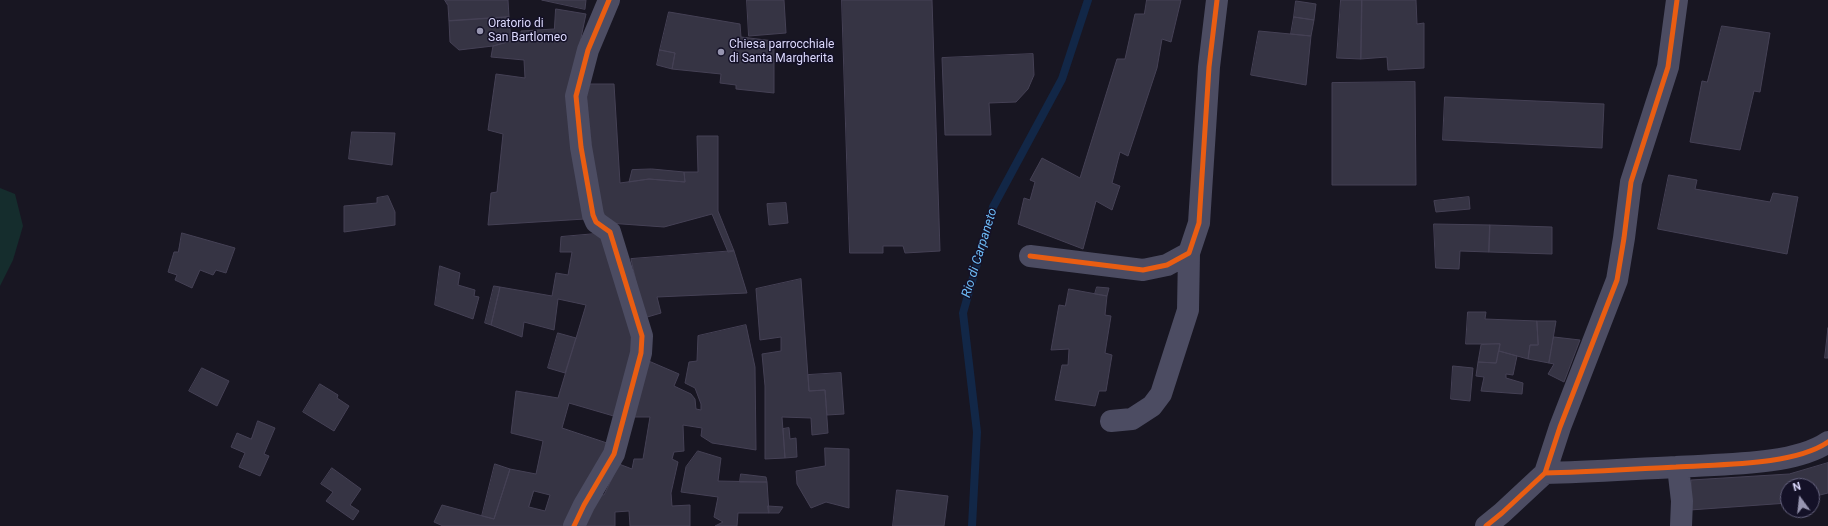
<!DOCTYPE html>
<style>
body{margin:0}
#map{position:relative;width:1828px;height:526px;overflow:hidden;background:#181622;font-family:Roboto,sans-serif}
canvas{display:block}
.north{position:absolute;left:1780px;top:478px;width:40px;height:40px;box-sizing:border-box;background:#141127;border:1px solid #64617d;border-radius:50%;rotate:345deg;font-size:11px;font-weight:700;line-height:16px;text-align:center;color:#dcd9fd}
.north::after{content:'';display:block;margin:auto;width:14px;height:18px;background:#9795b0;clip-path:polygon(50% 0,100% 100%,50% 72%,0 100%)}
</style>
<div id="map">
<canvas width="1828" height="526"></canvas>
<div class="north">N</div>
</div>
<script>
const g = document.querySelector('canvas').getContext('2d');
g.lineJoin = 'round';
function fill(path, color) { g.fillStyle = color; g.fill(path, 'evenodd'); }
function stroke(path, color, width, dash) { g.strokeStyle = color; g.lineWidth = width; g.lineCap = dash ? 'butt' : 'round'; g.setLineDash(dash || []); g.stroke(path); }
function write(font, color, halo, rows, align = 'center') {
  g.font = font + ' Roboto,sans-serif'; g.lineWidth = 3; g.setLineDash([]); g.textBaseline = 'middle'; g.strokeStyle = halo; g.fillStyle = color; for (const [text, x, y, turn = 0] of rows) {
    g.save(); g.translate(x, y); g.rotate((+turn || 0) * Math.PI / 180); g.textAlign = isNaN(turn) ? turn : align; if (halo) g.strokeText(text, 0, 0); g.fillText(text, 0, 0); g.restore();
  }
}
const green = new Path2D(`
 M 0,188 L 15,194 L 23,226 L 13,260 L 0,286 Z`);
const stream = new Path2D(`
 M 972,526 L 977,432 L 963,313 L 993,207 L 1062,79 L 1088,0`);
const building = new Path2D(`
 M 445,0 L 508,0 L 509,17 L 449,21 L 448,6 Z
 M 542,0 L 586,0 L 585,9 Z
 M 747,0 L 784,0 L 786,33 L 749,36 Z
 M 842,0 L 932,0 L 940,251 L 905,253 L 903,246 L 883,246 L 883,253 L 850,253 Z
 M 1147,0 L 1181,0 L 1171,42 L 1162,39 L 1157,68 L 1128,156 L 1120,152 L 1112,183 L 1120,186 L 1112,210 L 1096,201 L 1083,249 L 1018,224 L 1024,198 L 1030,200 L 1035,182 L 1030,180 L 1042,158 L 1080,178 L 1117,59 L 1125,59 L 1135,14 L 1144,14 Z
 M 1341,0 L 1362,0 L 1361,59 L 1337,58 Z
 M 1362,0 L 1416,0 L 1417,24 L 1424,23 L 1424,68 L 1388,70 L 1387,57 L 1361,59 Z
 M 1296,1 L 1316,4 L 1314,20 L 1294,17 Z
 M 556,9 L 586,14 L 568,99 L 585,219 L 488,225 L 491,193 L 497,192 L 503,134 L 488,130 L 496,74 L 525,78 L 524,60 L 491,57 L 493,46 L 511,41 L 521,41 L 521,31 L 554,29 Z
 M 669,12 L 740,24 L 741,37 L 774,41 L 774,93 L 736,89 L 736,85 L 720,83 L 721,74 L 672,69 L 675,53 L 660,50 Z
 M 509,17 L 511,41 L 493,46 L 459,50 L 450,42 L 449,21 Z
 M 1294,17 L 1314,20 L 1311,36 L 1291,34 Z
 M 1722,26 L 1770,33 L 1760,92 L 1754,91 L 1740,150 L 1690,142 L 1702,81 L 1707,82 Z
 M 1259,31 L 1311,36 L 1306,85 L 1251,75 Z
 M 660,50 L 675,53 L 672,69 L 657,65 Z
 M 1033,54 L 1034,75 L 1028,89 L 1016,102 L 989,103 L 991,135 L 945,135 L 942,58 Z
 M 1415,82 L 1416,185 L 1332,185 L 1332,83 Z
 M 586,84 L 614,84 L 620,183 L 649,179 L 685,182 L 684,172 L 698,172 L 697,136 L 718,136 L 718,211 L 734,251 L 728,252 L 712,214 L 664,227 L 608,223 L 596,201 Z
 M 1445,97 L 1604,104 L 1602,148 L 1443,140 Z
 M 352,132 L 395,133 L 392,165 L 349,159 Z
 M 652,169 L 684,172 L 685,182 L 649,179 L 629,182 L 632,170 Z
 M 1669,175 L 1697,180 L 1695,189 L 1770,202 L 1773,193 L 1798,197 L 1787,254 L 1658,229 Z
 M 388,196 L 395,212 L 395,225 L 344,232 L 344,206 L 377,203 L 377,198 Z
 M 1469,197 L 1470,209 L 1436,212 L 1434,201 Z
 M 786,203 L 788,223 L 769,225 L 767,204 Z
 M 1434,224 L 1490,225 L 1489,252 L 1460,251 L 1459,269 L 1436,268 Z
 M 1490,225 L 1552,227 L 1552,254 L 1489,252 Z
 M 182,233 L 235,248 L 226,273 L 216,270 L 213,275 L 200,270 L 192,288 L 175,280 L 177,275 L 168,272 L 174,252 L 178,252 Z
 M 607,233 L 636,340 L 617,417 L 569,403 L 562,428 L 610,444 L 568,526 L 443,526 L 434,522 L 442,505 L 494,519 L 510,469 L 536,474 L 543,441 L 511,433 L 516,391 L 558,398 L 586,305 L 558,299 L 554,330 L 524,322 L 522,337 L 491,325 L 500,287 L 552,296 L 556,273 L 568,275 L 572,252 L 560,252 L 561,237 ZM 534,491 L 550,495 L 545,511 L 529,507 Z
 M 734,251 L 747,293 L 657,297 L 661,313 L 644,318 L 631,259 Z
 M 440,266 L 460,273 L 458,285 L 475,290 L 474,296 L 479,297 L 473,319 L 435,305 Z
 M 801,279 L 809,391 L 825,390 L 828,433 L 812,435 L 811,418 L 782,417 L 785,458 L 765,459 L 765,386 L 762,354 L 781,351 L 781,337 L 760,340 L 756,289 Z
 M 494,286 L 500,287 L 491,325 L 485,323 Z
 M 1097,287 L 1109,288 L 1107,296 L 1095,294 Z
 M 1069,289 L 1107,296 L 1105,315 L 1111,316 L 1105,353 L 1112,355 L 1106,391 L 1099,391 L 1095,406 L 1055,400 L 1062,365 L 1068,365 L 1069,349 L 1051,350 L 1059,305 L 1065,306 Z
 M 1468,312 L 1486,312 L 1485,319 L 1537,321 L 1538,345 L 1530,345 L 1528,359 L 1499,351 L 1500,344 L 1466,344 Z
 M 1537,321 L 1556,321 L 1549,363 L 1528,359 L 1530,345 L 1538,345 Z
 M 746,325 L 755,367 L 756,450 L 712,443 L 701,436 L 702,428 L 683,425 L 684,451 L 674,452 L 672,459 L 678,462 L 671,493 L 672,506 L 690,505 L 690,526 L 630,526 L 629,511 L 615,512 L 615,526 L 581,526 L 596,493 L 604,495 L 619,464 L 632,469 L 634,459 L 643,459 L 650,417 L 630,417 L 644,359 L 679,374 L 674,386 L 691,394 L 695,399 L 696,409 L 701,410 L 701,404 L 695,388 L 685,383 L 689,362 L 697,361 L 698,336 Z
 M 1828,328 L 1828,358 L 1825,358 Z
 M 558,333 L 576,338 L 565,373 L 548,368 Z
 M 1554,337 L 1580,340 L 1564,382 L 1548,374 L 1554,364 L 1549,363 Z
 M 1500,344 L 1496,363 L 1478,362 L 1481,345 Z
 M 1499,351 L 1517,356 L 1513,375 L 1506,374 L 1506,378 L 1523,383 L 1522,394 L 1481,391 L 1484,377 L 1476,376 L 1478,362 L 1496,363 Z
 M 1453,366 L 1473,368 L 1470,401 L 1451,399 Z
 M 202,368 L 229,381 L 217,406 L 189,391 Z
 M 841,373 L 844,414 L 827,415 L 825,390 L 809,391 L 808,375 Z
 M 320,384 L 338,395 L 337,398 L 349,406 L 334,431 L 303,412 Z
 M 258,421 L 275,428 L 264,454 L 269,456 L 260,476 L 239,467 L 245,453 L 231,447 L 237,433 L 251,439 Z
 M 789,428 L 790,439 L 796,438 L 797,457 L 785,458 L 783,429 Z
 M 825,448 L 849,449 L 849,508 L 826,502 L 811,508 L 797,484 L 796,471 L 825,466 Z
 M 698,451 L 721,458 L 718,481 L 767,482 L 769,513 L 738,513 L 737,526 L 715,526 L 723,522 L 714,517 L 718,497 L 681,492 L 686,467 Z
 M 1828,463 L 1828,493 L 1812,497 L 1812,486 L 1788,486 L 1788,503 L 1690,510 L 1691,480 L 1789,474 Z
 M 495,464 L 510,469 L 494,519 L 482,516 Z
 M 332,468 L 361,489 L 350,505 L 359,511 L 353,520 L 326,501 L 333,492 L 321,484 Z
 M 741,474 L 766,477 L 767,482 L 740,482 Z
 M 897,490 L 948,496 L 944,526 L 893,526 Z
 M 768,506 L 783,507 L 779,513 L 769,513 Z`);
const street = new Path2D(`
 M 1030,256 L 1143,270 L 1167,265 L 1189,253 L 1199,223 L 1209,67 L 1217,0
 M 1111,421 L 1132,419 L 1152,406 L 1161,394 L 1188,310 L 1189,253
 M 1678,467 L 1682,501 L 1681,526
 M 1545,473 C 1588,472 1632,469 1676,467 C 1718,464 1793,466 1828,442
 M 574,526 L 584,505 L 614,454 L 641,353 L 642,336 L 610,232 L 596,222 L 593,215 L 581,147 L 576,96 L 588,50 L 609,0
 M 1486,526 L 1502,513 L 1545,473 L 1560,427 L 1617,280 L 1624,238 L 1631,182 L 1668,67 L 1677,0`);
const cycleway = new Path2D(`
 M 1030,256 L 1143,270 L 1167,265 L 1189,253 L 1199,223 L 1209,67 L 1217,0
 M 1545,473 C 1588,472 1632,469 1676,467 C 1718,464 1793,466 1828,442
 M 574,526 L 584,505 L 614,454 L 641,353 L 642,336 L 610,232 L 596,222 L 593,215 L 581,147 L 576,96 L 588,50 L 609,0
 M 1486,526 L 1502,513 L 1545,473 L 1560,427 L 1617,280 L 1624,238 L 1631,182 L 1668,67 L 1677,0`);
const markers = [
 [480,31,4,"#9795b0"],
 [721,52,4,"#9795b0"]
];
const poiNames = [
 ["Oratorio di",488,24],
 ["San Bartlomeo",488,38],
 ["Chiesa parrocchiale",729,45],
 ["di Santa Margherita",729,59]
];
const waterNames = [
 ["Rio di Carpaneto",980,253,-73]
];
fill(green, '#152d2d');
stroke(stream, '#122747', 8);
fill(building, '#363444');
stroke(building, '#454155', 1);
stroke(street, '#4c4c62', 22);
stroke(cycleway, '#e95d12', 5);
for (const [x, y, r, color] of markers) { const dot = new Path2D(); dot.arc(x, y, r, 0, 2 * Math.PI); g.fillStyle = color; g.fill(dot); stroke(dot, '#141127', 1.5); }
write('12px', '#dcd9fd', '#141127', poiNames, 'left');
write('italic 13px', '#6dbcf7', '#141127', waterNames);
</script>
